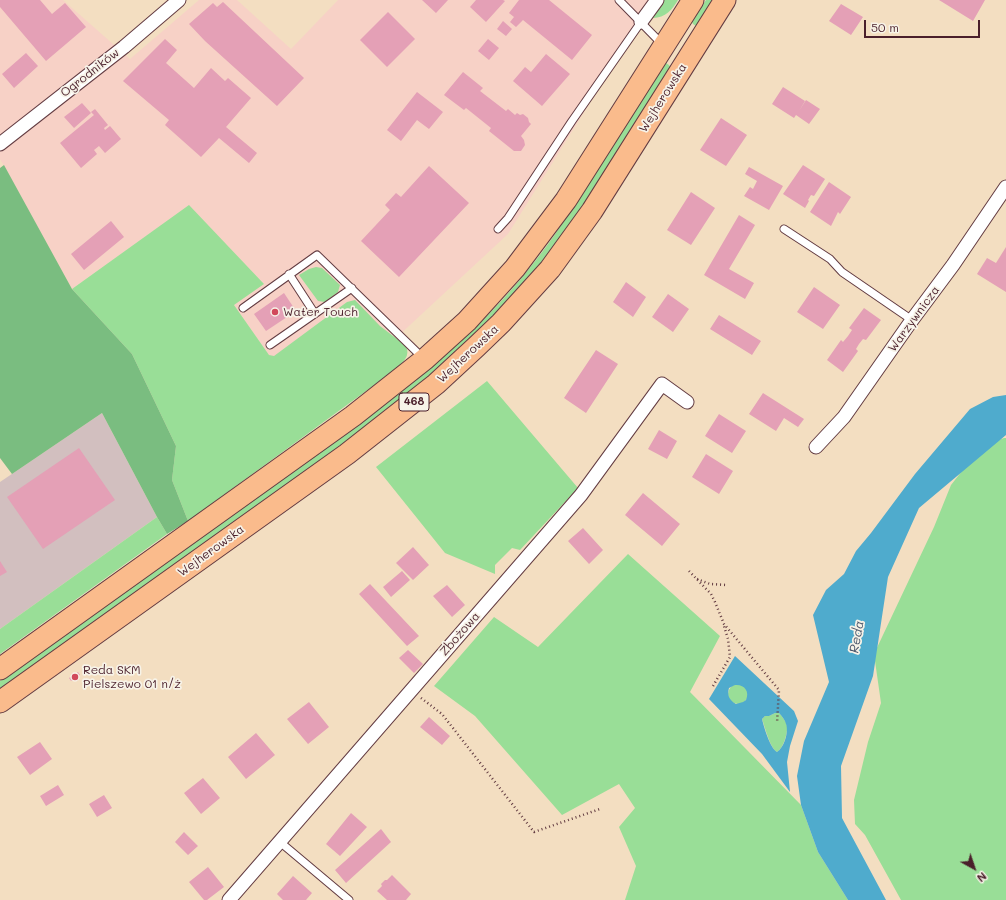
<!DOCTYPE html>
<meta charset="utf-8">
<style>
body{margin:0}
#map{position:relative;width:1006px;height:900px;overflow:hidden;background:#f3dec1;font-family:Mali,sans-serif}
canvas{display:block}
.north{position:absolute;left:954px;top:848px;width:40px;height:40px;-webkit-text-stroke:3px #f7f3e8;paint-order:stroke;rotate:140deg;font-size:11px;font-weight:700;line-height:16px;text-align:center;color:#4a1f2b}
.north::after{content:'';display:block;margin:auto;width:14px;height:18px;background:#4a1f2b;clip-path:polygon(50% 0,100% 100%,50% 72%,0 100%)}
.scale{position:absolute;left:864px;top:20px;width:116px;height:18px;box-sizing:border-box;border:2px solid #4a1f2b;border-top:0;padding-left:5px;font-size:12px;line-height:14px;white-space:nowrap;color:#4a1f2b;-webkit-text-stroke:3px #f7f3e8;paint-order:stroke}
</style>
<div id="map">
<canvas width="1006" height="900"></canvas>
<div class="north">N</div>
<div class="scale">50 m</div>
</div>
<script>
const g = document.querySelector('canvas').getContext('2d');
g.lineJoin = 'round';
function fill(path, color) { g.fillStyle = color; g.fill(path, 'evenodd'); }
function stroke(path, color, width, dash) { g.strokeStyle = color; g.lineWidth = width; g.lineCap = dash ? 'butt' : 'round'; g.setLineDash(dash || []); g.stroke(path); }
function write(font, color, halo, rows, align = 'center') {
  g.font = font + ' Mali,sans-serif'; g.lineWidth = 3.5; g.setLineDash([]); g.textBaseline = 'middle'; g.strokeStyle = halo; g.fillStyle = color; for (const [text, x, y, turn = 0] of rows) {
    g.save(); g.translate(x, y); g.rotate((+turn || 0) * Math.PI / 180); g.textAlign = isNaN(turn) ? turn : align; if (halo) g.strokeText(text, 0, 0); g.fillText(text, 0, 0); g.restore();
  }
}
const built = new Path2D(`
 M 0,0 L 63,0 L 130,59 L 199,0 L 237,0 L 291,49 L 338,0 L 654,0 L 508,234 L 396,338 L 347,302 L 274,357 L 269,355 L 234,305 L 264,284 L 189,206 L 72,289 L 0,159 Z`);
const industrial = new Path2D(`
 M 102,413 L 157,517 L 0,629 L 0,482 Z`);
const green = new Path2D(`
 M 660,0 L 678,0 C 673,9 665,18 653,18 L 651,17 Z
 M 706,0 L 714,0 L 698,26 L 696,26 L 693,24 L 692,22 Z
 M 666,63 L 669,65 L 671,68 C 618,150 570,236 503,307 C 433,382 348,441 265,500 C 176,563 88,626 0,690 L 0,681 L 371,415 C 428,372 483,326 528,270 C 553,240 573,207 594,175 C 618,138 642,100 666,63 Z
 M 189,205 L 264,284 L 234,305 L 269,355 L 274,356 L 347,302 L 355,300 L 380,326 L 405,345 C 407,348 408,351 407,355 C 405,364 384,377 377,383 L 188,521 L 172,480 L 176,446 L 132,354 L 72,289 Z
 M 316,267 L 322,268 L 340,285 L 338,292 L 325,302 L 318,301 L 299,275 L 309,269 Z
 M 487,381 L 578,488 L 520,550 L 512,548 L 495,565 L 495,574 L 445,553 L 376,467 Z
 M 1004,438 L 1006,438 L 1006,900 L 901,900 L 865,835 L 855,824 L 854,800 L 868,742 L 881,703 L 874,654 L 934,527 L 951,485 L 981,447 Z
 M 157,517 L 167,534 L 0,654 L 0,629 Z
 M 628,554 L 720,636 L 690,692 L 801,805 L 818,852 L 848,900 L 625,900 L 636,866 L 619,827 L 635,808 L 619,784 L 562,815 L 475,716 L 434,686 L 494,617 L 538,647 Z
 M728 694a10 10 0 1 1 20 0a10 10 0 1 1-20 0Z
 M 775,713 L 779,713 L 780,714 C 783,718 786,721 787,726 C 788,733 783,749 777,752 C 770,748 765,727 762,719 L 765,716 L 769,716 Z`);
const forest = new Path2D(`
 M 4,165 L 72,289 L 132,354 L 176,446 L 172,480 L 188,521 L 167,534 L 157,517 L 102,413 L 12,474 L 0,458 L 0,168 Z`);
const water = new Path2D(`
 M 1006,395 L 1006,435 L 919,508 L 888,577 L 873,676 L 841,766 L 842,818 L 886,900 L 848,900 L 818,852 L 801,805 L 797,776 L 804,741 L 829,682 L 813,615 L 826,590 L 844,574 L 856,551 L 871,533 L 915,474 L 970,409 L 993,397 Z
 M 735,656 L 794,711 L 798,721 L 790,746 L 787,762 L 790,792 L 762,754 L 709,699 ZM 735,685 C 744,684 750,691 746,700 L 743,702 L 736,704 C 729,700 727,695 729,688 ZM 775,713 L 779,713 C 782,716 785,720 786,724 C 789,732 784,748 777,752 C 770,748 764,727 762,719 L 765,716 L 769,716 Z`);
const building = new Path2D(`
 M 0,0 L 40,0 L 52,14 L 65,3 L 86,27 L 46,61 L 0,7 Z
 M 422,0 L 448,0 L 436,13 Z
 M 476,0 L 503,0 L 505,1 L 486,22 L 470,7 Z
 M 519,0 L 549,0 L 592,35 L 572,60 L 523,20 L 516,27 L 510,22 L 514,17 L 509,13 Z
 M 939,0 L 985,0 L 973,21 Z
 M 223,2 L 304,78 L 277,106 L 205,41 L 189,24 L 213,3 L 217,7 Z
 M 841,4 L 863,17 L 851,35 L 829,21 Z
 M 388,12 L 415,39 L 387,67 L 360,40 Z
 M 503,21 L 512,29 L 506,36 L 497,29 Z
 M 165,39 L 177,50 L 166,63 L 194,88 L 211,68 L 225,81 L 228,78 L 251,98 L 226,127 L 257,153 L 249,163 L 219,138 L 201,157 L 165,125 L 169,120 L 123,81 Z
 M 488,39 L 499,48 L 489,60 L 478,51 Z
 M 26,53 L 38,66 L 14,88 L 2,74 Z
 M 546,54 L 570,74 L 542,106 L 513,81 L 525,67 L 531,72 Z
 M 463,72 L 483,88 L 480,91 L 506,111 L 508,109 L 515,115 L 517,113 L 520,115 L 523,114 L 528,118 L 529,122 L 531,124 L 521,136 L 524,140 L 525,145 L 521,151 L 514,151 L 489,131 L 491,128 L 466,108 L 464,110 L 444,95 Z
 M 783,87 L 805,101 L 799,111 L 806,100 L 820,109 L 809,124 L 796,115 L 794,118 L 772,104 Z
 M 417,92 L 443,112 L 429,129 L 417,120 L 401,141 L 387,130 Z
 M 82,103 L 91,113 L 74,128 L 64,117 Z
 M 95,109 L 108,125 L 104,128 L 105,130 L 110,126 L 121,139 L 105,153 L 99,146 L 94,150 L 97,154 L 81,168 L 60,143 L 94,115 L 91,112 Z
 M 721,118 L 747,135 L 726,166 L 700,150 Z
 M 803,165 L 825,179 L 814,196 L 811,195 L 808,200 L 809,201 L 805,208 L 783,194 Z
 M 429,166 L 469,203 L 399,277 L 361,241 L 390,210 L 385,205 L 396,193 L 401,197 Z
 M 749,167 L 783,186 L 769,210 L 744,196 L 750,187 L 753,189 L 757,181 L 745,174 Z
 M 829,182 L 851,197 L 840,214 L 838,212 L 831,226 L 810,212 Z
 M 691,192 L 715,208 L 691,245 L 667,230 Z
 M 739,215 L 755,225 L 729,269 L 754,283 L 745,299 L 704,275 Z
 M 111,221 L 124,237 L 84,270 L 71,254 Z
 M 1006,247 L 1006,292 L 977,274 L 987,258 L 996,263 Z
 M 626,282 L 646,297 L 633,317 L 613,302 Z
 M 814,287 L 840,305 L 823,329 L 797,312 Z
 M 284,293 L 296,311 L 266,331 L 254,314 Z
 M 668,294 L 689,309 L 673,332 L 652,317 Z
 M 864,308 L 881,320 L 866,340 L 863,339 L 859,344 L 856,349 L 858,351 L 843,372 L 827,360 L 841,340 L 843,342 L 848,336 L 852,330 L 849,328 Z
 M 719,315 L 761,341 L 752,355 L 710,329 Z
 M 596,350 L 618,364 L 586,413 L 564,398 Z
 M 763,393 L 804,419 L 798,427 L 784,418 L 776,431 L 749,414 Z
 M 719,414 L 746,431 L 732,453 L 705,436 Z
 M 659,430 L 677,441 L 667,459 L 648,449 Z
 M 79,448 L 115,500 L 43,549 L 7,497 Z
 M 706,454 L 733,471 L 719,494 L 692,477 Z
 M 643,493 L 680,524 L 662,546 L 625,515 Z
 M 583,528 L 603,550 L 589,564 L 568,541 Z
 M 413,547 L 429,565 L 413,580 L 396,563 Z
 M 0,561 L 7,572 L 0,576 Z
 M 402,571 L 410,580 L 391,597 L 383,587 Z
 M 370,584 L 419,636 L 407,646 L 359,594 Z
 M 447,585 L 465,605 L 452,617 L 433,596 Z
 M 408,650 L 423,664 L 414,673 L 399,658 Z
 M 78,672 L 80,675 L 71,681 L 69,678 Z
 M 309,702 L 329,727 L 308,744 L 287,719 Z
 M 429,717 L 450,736 L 442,745 L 420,727 Z
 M 256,733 L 275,755 L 246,779 L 228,757 Z
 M 40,742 L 52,759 L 30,775 L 17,757 Z
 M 203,778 L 220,798 L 201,814 L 184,793 Z
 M 58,785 L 64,795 L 46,806 L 40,796 Z
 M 104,795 L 112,808 L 97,817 L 89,804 Z
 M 351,813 L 367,827 L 340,856 L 326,844 Z
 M 381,829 L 391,842 L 346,883 L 335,870 Z
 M 184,832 L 198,846 L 188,855 L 175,842 Z
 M 208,867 L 224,887 L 207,900 L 204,900 L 189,882 Z
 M 392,875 L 411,894 L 406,900 L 387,900 L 377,891 L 382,886 L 381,884 L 385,880 L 387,880 Z
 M 293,876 L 312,893 L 306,900 L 283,900 L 277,894 Z`);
const path = new Path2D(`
 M 689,571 L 711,594 L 715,602 L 724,624 L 779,690 L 777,723
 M 697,579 L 710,584 L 727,585
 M 713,686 L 730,657 L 728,639 L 724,626
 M 421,698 L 442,714 L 534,832 L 600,809`);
const service = new Path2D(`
 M 619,0 L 662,44
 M 498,229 L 508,218 L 572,121 L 641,22
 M 784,229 L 830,259 L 842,272 L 912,320
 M 289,274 L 315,314
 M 243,308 L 317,255 L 423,358
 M 270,345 L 352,288
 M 280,842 L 349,900`);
const minor = new Path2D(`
 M 641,22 L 657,0
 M 0,144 L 124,47 L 179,0
 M 816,447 L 844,417 L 912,320 L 953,265 L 1006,187
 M 229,900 L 581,495 L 662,384 L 687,402`);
const primary = new Path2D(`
 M 0,669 L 353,416 L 425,359 L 467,321 L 515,268 L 566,200 L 693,0
 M 0,702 L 347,454 L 436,384 L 476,347 L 501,323 L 550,269 L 592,211 L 725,0`);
const markers = [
 [275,312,4,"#d1495b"],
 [75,677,4,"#d1495b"]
];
const shields = [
 [414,402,30]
];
const shieldNames = [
 ["468",414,402]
];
const streetNames = [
 ["Ogrodników",90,73,-38],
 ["Wejherowska",663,98,-58],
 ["Warzywnicza",914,319,-54],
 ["Wejherowska",468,354,-43],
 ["Wejherowska",211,551,-36],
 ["Zbożowa",460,634,-49]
];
const poiNames = [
 ["Water Touch",283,312],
 ["Reda SKM",83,670],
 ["Pielszewo 01 n/ż",83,684]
];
const waterNames = [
 ["Reda",857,637,-80]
];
fill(built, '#f7d1c6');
fill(industrial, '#d2bfbf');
fill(green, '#99de97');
fill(forest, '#7abd80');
fill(water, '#4fabcd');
fill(building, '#e4a0b6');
stroke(service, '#633c42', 9);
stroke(minor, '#633c42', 15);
stroke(primary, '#633c42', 23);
stroke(path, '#633c42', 2.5, [1, 3]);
stroke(service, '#fff', 7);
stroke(minor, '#fff', 13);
stroke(primary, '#fabb8c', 21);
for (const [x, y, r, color] of markers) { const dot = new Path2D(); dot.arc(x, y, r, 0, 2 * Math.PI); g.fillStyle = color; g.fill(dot); stroke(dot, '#f7f3e8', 1.5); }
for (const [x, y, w] of shields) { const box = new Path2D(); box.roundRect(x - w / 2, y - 9, w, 18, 3); g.fillStyle = '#f7f3e8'; g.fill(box); stroke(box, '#4a1f2b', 1); }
write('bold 11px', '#4a1f2b', null, shieldNames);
write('12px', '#4a1f2b', '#f7f3e8', streetNames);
write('12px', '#4a1f2b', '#f7f3e8', poiNames, 'left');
write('italic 13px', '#4c576c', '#f7f3e8', waterNames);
</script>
